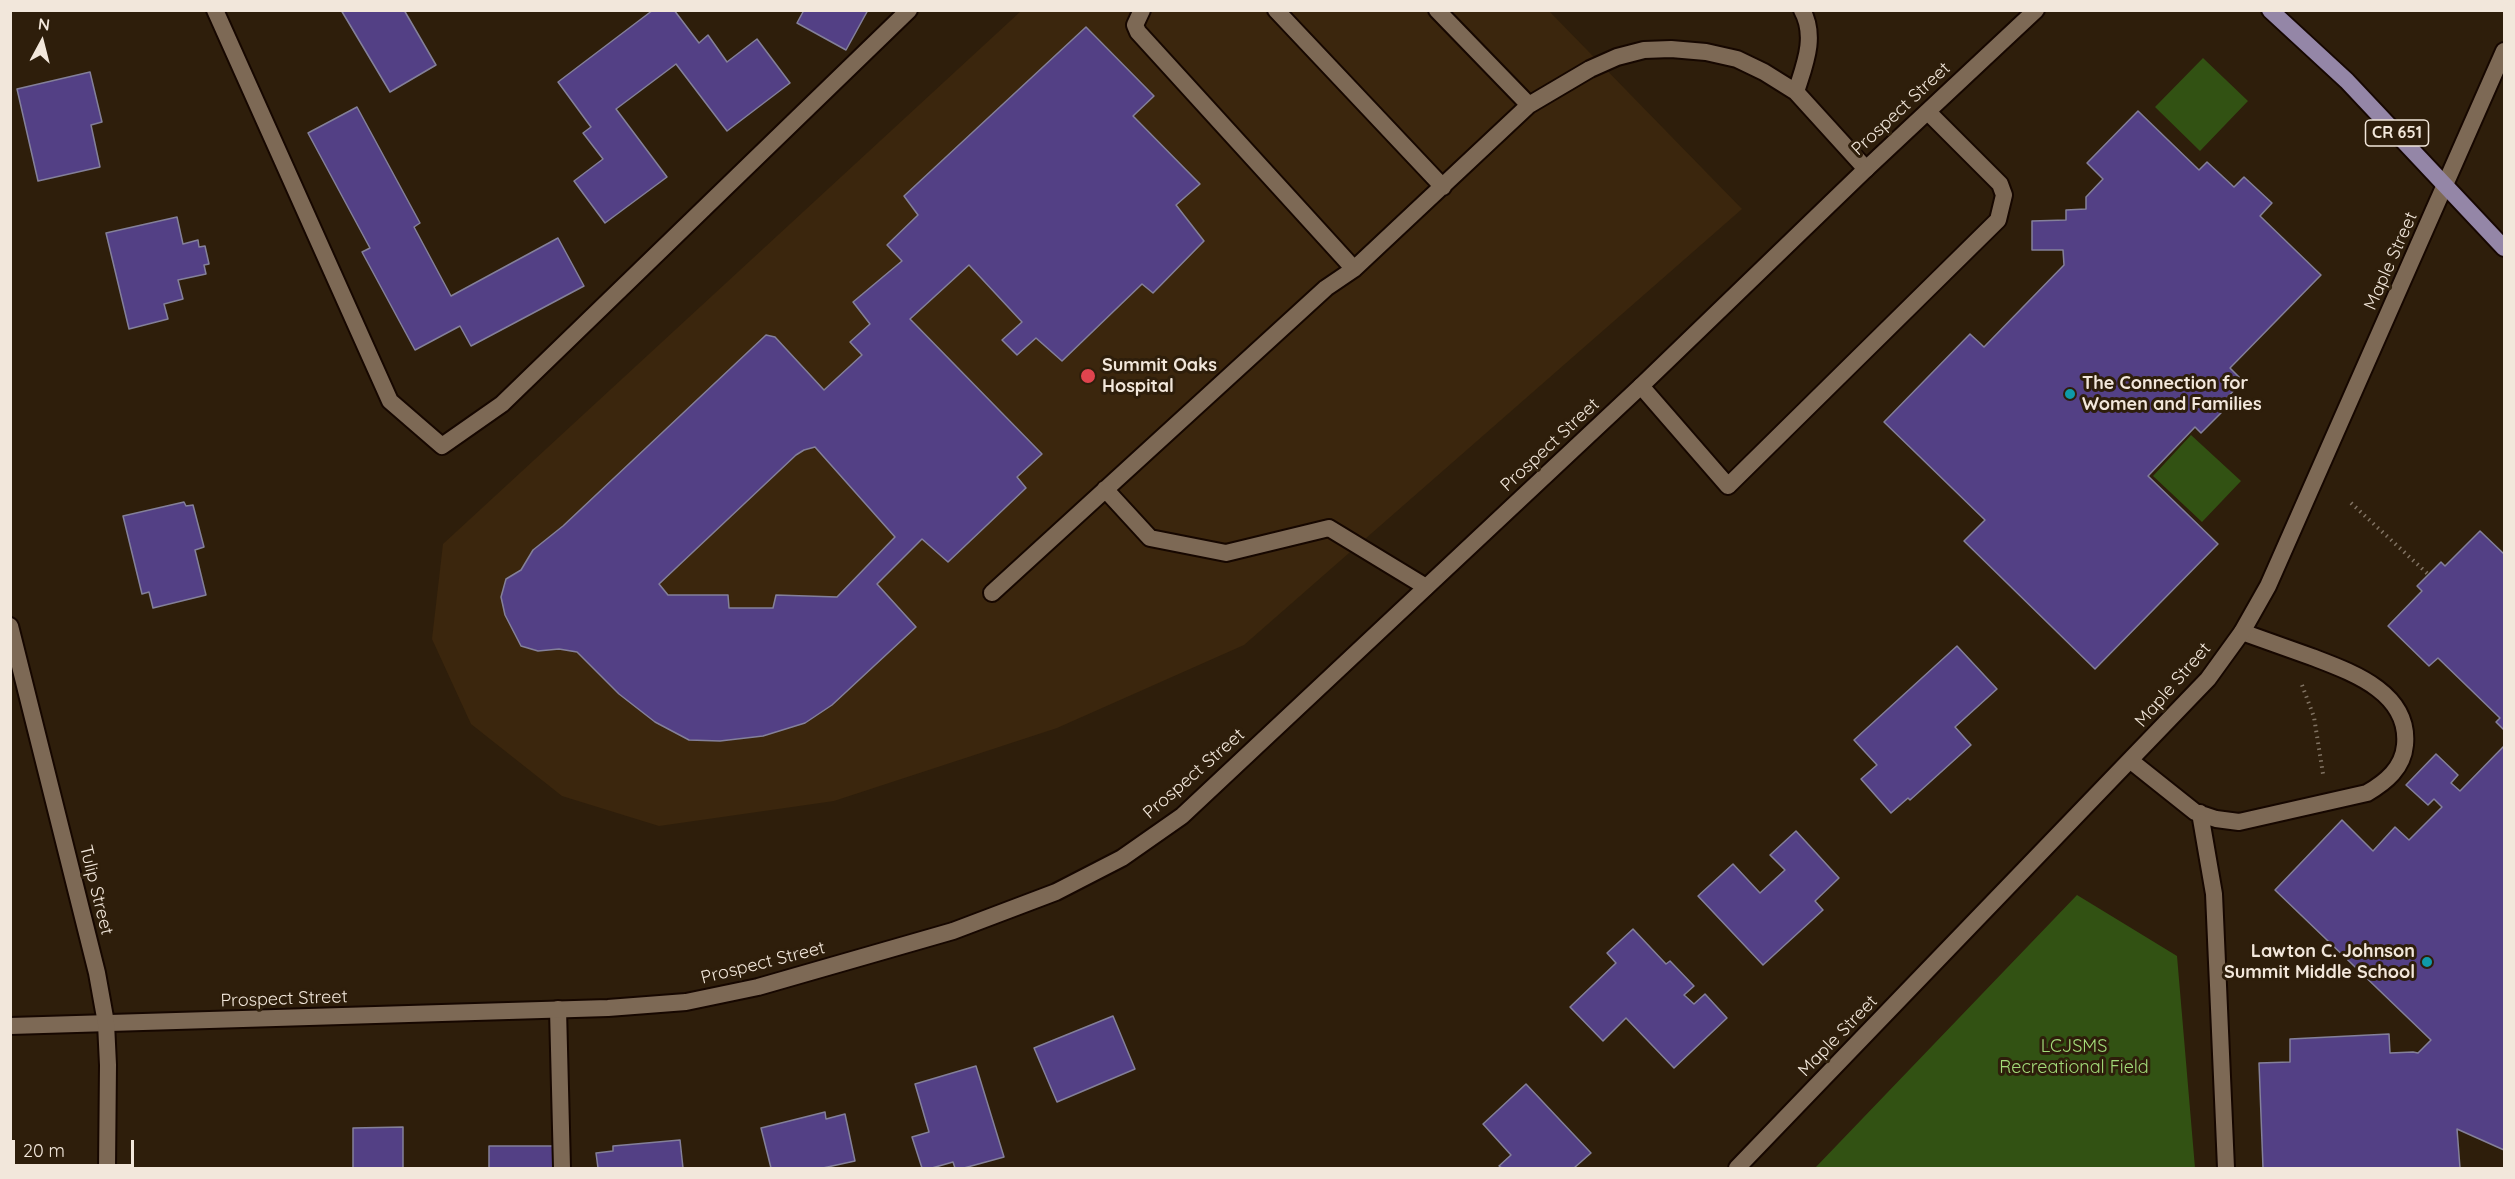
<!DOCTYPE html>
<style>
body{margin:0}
#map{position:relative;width:2515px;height:1179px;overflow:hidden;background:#2e1e0b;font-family:Quicksand,sans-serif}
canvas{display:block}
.frame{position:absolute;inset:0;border:12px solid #f2e7db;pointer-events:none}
.north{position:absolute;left:12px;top:12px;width:60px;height:60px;-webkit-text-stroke:4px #2e1e0b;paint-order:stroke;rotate:7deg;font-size:16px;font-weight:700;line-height:24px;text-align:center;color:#f2e7db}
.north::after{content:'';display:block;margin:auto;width:21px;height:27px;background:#f2e7db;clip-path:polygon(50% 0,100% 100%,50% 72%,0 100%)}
.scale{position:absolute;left:12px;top:1140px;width:122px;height:27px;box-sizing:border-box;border:3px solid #f2e7db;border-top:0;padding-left:8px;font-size:18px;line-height:21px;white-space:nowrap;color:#f2e7db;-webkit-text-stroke:4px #2e1e0b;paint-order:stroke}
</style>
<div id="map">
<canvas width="2515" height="1179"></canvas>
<div class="frame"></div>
<div class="north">N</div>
<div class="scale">20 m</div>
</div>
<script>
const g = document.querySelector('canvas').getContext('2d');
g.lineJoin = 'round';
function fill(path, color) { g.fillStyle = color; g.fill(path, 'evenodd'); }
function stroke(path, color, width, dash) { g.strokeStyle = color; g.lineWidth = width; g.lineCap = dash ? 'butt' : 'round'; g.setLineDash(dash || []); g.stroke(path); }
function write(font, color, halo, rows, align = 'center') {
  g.font = font + ' Quicksand,sans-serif'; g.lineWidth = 6; g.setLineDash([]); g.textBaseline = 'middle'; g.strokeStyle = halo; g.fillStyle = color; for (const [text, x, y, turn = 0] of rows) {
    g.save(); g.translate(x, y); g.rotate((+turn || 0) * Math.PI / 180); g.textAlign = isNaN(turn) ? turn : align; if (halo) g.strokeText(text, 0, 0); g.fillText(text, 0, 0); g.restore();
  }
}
const built = new Path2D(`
 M 1021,11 L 1549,11 L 1742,209 L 1244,645 L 1057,728 L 834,801 L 659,826 L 562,796 L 471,724 L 432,639 L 443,544 Z`);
const green = new Path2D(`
 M 2203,58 L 2248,101 L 2200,151 L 2155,107 Z
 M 2191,435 L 2241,481 L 2202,522 L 2153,476 Z
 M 2077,895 L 2177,956 L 2195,1168 L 1815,1168 Z`);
const building = new Path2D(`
 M 341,10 L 404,10 L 436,65 L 390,92 Z
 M 653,10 L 674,10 L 699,43 L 708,35 L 727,62 L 757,39 L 790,83 L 727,131 L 676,64 L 616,109 L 667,177 L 605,223 L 574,181 L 603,159 L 583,133 L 591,127 L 558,82 Z
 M 804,10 L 868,10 L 846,50 L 797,23 Z
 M 1086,27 L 1154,96 L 1133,116 L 1200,184 L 1176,205 L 1204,241 L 1153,293 L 1142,284 L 1062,361 L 1036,338 L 1017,355 L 1002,340 L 1022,322 L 969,265 L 910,319 L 1042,454 L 1017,477 L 1026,488 L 948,562 L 922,539 L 877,584 L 916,627 L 832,705 L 805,723 L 763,736 L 720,741 L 689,740 L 655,722 L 619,694 L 577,652 L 559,649 L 538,651 L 521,646 L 505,615 L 501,597 L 506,579 L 521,570 L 533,550 L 563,526 L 766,335 L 775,337 L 824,390 L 862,355 L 850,342 L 870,324 L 853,302 L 902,261 L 887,245 L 918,215 L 904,196 ZM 815,447 L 895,537 L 837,597 L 776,595 L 773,608 L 729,608 L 728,595 L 668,595 L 659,584 L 796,455 L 804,450 Z
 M 90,72 L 102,122 L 91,125 L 100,167 L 38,181 L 17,89 Z
 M 357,107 L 420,223 L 414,227 L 451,296 L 558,238 L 584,286 L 471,346 L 460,326 L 415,350 L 362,252 L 370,248 L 308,133 Z
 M 2138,111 L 2199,170 L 2207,162 L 2234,187 L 2244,177 L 2272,203 L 2260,216 L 2321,275 L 2230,368 L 2243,381 L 2217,408 L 2221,413 L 2201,433 L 2195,427 L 2148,476 L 2218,544 L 2095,669 L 1964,541 L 1985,520 L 1884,422 L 1970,334 L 1984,347 L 2064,265 L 2063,250 L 2032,250 L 2032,221 L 2066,220 L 2066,210 L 2086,209 L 2086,197 L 2103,179 L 2087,163 Z
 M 177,217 L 183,244 L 198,240 L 199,247 L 205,246 L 209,264 L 204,265 L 206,274 L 178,280 L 183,299 L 164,304 L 168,319 L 129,329 L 106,233 Z
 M 184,502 L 186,506 L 193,505 L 204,547 L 195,550 L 206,595 L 153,608 L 149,592 L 142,594 L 123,516 Z
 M 2480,531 L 2504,554 L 2504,730 L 2496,722 L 2500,718 L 2438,658 L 2429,666 L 2388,626 L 2422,591 L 2417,586 L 2441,562 L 2445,566 Z
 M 1957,646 L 1997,689 L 1955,727 L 1971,745 L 1910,800 L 1908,798 L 1891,813 L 1861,779 L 1877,765 L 1854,740 Z
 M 2504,746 L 2504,1150 L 2457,1129 L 2460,1168 L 2263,1168 L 2259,1063 L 2290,1062 L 2290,1039 L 2389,1034 L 2390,1053 L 2413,1052 L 2418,1053 L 2431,1040 L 2275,890 L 2342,820 L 2373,851 L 2395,827 L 2409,840 L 2442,807 L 2434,799 L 2428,805 L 2406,785 L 2436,754 L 2458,775 L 2451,783 L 2460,791 Z
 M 1796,831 L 1839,878 L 1815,901 L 1823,910 L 1763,965 L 1698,896 L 1733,864 L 1760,893 L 1785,870 L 1770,855 Z
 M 1633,929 L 1666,964 L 1670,961 L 1694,986 L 1684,995 L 1694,1004 L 1705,994 L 1727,1018 L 1674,1068 L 1626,1018 L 1603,1041 L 1570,1007 L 1616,963 L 1607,953 Z
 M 1113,1016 L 1135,1069 L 1057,1102 L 1034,1048 Z
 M 976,1066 L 1004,1157 L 964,1168 L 955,1168 L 953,1162 L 932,1168 L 922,1168 L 912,1137 L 929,1132 L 915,1084 Z
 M 1526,1084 L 1591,1153 L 1574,1168 L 1502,1168 L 1499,1166 L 1511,1155 L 1483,1124 Z
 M 825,1112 L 826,1119 L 845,1114 L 855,1161 L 823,1168 L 771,1168 L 761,1128 Z
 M 403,1127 L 403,1168 L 353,1168 L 353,1128 Z
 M 680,1140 L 683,1168 L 598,1168 L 596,1153 L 613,1151 L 613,1146 Z
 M 489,1146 L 553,1146 L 553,1168 L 489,1168 Z`);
const path = new Path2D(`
 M 2351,503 L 2429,575
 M 2302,685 L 2314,717 L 2323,774`);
const service = new Path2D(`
 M 215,10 L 390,401 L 442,446 L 502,404 L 909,10
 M 1142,10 L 1135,25 L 1138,32 L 1354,269 L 1529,105 L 1590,69 L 1617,57 L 1644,50 L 1671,49 L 1706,52 L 1737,59 L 1764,72 L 1796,92 L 1866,169
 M 1276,10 L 1443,187
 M 1437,10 L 1529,105
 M 1796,92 C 1804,66 1817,37 1802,10
 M 1641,386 L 1728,486 L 1998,220 L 2004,195 L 2000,184 L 1928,112
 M 1105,489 L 1150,538 L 1226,553 L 1329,528 L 1426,587
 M 992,593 L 1326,288 L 1354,269
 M 2131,761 L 2195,812 L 2216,819 L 2239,822 L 2367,793 C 2386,782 2403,768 2405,745 C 2410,692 2351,672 2312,657 C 2289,649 2265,640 2242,632
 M 2200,813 L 2214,894 L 2226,1168
 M 558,1009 L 562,1168`);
const minor = new Path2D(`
 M 10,1026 L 608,1008 L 686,1002 L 758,987 L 953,931 L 1056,892 L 1122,858 L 1182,816 L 1641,386 L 1866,169 L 2036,10
 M 1737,1168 L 2208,679 L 2242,632 L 2268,586 L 2504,51`);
const tertiary = new Path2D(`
 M 10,626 L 97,973 L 106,1023 L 108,1065 L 107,1168`);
const primary = new Path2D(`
 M 2270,10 L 2347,81 L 2504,248`);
const markers = [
 [1088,376,8,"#e0444e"],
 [2070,394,6,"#0f9aa8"],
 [2427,962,6,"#0f9aa8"]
];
const shields = [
 [2397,133,63]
];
const shieldNames = [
 ["CR 651",2397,133]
];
const streetNames = [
 ["Prospect Street",1901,109,-43],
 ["Maple Street",2391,261,-66],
 ["Prospect Street",1550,445,-43],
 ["Maple Street",2173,685,-49],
 ["Prospect Street",1194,774,-41],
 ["Tulip Street",96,890,76],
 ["Prospect Street",763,963,-14],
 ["Prospect Street",284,999,-2],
 ["Maple Street",1838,1036,-46]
];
const poiNames = [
 ["Summit Oaks",1102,366],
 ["Hospital",1102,387],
 ["The Connection for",2082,384],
 ["Women and Families",2082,405],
 ["Lawton C. Johnson",2415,952,"right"],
 ["Summit Middle School",2415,973,"right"]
];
const parkNames = [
 ["LCJSMS",2074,1047],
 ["Recreational Field",2074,1068]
];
fill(built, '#3b260d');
fill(green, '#325213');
fill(building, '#534085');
stroke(building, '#84809a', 1.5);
stroke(service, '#160700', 20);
stroke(minor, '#160700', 20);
stroke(tertiary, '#160700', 20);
stroke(primary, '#160700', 20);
stroke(path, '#817363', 4, [1.5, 4.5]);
stroke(service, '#7d6955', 16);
stroke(minor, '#7d6955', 16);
stroke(tertiary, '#7d6955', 16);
stroke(primary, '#9486a7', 16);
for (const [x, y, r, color] of markers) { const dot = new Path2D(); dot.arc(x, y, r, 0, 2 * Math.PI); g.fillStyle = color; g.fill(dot); stroke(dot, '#2e1e0b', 2); }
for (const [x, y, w] of shields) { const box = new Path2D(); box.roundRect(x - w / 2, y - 13, w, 26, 4.5); g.fillStyle = '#2e1e0b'; g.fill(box); stroke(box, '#f2e7db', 1.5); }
write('bold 16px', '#f2e7db', null, shieldNames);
write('18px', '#f2e7db', '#2e1e0b', streetNames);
write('bold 18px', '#f2e7db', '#2e1e0b', poiNames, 'left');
write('18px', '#a3db79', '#2e1e0b', parkNames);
</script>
